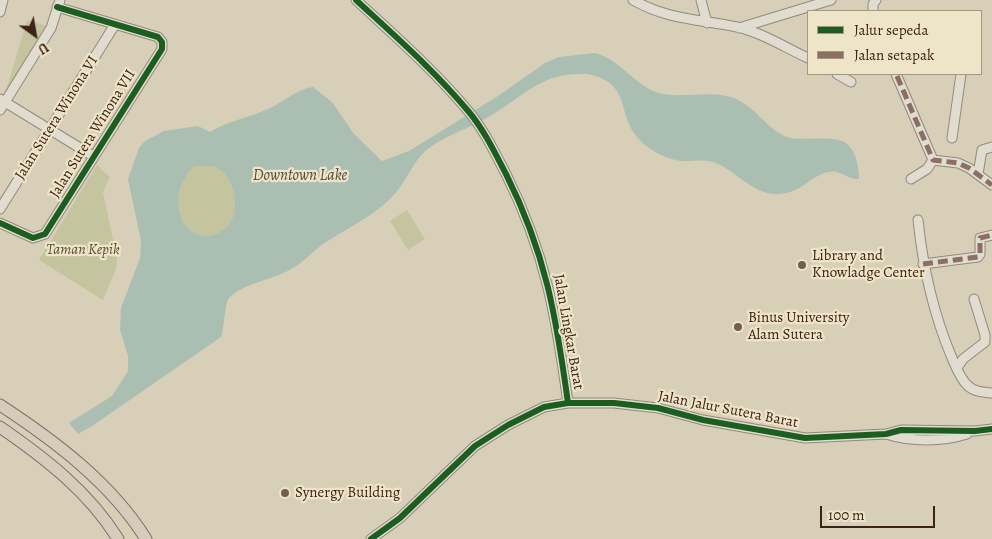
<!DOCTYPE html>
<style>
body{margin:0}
#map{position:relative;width:992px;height:539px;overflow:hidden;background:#d8cfb8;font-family:Alegreya,serif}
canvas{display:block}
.legend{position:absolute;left:807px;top:10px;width:175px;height:65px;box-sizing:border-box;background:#eee4c8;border:1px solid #a79681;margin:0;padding:6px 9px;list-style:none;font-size:15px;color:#3d2216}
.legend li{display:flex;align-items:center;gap:10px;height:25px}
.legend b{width:25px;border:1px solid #a79681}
.north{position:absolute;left:10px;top:10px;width:50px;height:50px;-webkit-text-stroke:4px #eee4c8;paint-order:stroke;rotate:148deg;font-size:14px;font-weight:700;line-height:20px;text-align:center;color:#3d2216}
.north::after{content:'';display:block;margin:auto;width:18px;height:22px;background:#3d2216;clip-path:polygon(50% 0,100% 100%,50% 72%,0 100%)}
.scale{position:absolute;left:820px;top:506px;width:115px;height:22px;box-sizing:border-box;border:2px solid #3d2216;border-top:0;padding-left:6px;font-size:15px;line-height:18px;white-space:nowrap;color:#3d2216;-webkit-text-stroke:4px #eee4c8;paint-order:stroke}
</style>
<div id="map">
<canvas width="992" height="539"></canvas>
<ul class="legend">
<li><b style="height:6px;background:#1b5e20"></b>Jalur sepeda</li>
<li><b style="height:6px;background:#8d6e63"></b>Jalan setapak</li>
</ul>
<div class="north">U</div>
<div class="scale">100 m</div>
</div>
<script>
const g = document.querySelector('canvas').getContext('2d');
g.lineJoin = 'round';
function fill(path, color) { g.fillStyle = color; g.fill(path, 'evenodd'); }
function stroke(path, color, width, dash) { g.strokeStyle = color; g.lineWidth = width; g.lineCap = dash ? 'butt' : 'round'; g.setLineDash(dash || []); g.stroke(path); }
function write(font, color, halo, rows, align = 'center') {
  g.font = font + ' Alegreya,serif'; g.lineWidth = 4.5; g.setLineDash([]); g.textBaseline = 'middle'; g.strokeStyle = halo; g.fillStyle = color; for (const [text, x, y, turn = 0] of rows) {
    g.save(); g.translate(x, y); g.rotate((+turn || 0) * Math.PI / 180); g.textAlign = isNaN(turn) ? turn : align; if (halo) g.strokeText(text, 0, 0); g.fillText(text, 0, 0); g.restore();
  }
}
const green = new Path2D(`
 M 27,20 L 48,26 L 5,94 Z
 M 97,165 L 110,177 L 103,192 L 117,259 L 116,269 L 103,300 L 39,260 Z
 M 202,166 C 207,166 213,166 217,168 C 234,176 240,209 230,223 C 214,244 185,238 180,213 C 176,193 181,182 193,167 Z
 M 407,210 L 425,239 L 408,250 L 390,221 Z`);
const water = new Path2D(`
 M 595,53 C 620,59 635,86 659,93 C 680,99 706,90 731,97 C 754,104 766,129 787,137 C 803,142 835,134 847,144 C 856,151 859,167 859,179 C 848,180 840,169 828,172 C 808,177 801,195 774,194 C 751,192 738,173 718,164 C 706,158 695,162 682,161 C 666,160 643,147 634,133 C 618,110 629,85 592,75 C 587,73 581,74 576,74 C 540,75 519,99 490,116 C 471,128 448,134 429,148 C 412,161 406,184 390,199 C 370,218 346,229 323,244 C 312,252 303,263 291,269 C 274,280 243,283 229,298 C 224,304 225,327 221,337 L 92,426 L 78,434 L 69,423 L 112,396 L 128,371 L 128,356 L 120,330 L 121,308 L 140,258 L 141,241 L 128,179 L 139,148 L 145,141 L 164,131 L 198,126 L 210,132 C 228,121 248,118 268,109 C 283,103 296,89 313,87 L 332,102 L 354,134 L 382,161 L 409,151 L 498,96 L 545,63 L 559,57 ZM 202,166 C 207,166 213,166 217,168 C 234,176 240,209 230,223 C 214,244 185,238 180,213 C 176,193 181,182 193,167 Z`);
const minor = new Path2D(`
 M 356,0 C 395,36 435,71 469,112 C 484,130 495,153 506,174 C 546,254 556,316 568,403
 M 633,0 C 668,20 699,19 737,27 C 761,32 786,48 808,58
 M 701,0 L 707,23
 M 873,11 L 873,4 L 876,0
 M 0,12 L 3,0
 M 739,28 L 831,0
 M 837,74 L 851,82
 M 896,74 L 933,160 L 958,163 L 969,168 L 992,185
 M 0,99 L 93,156
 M 0,110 L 51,28 L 60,0
 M 952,138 L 961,74
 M 978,174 L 982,150 L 992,147
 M 911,179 L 927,169 L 933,160
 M 0,209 L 114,26
 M 918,220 C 923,268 933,313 952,358 C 956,367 960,378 967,385 C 974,392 983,392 992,393
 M 0,223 L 33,238 L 45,234 L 162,49 L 162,42 L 158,37 L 57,7
 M 923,264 L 978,257 L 980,254 L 980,238 L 992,235
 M 957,368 L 963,359 L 985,342 L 985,335 L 974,299
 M 886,434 C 911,442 942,442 967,434
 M 371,539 L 400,518 L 475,446 L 508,425 L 544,407 L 568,403 L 614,403 L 658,408 L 703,420 L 805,438 L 886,434 L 901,430 L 975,431 L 992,429`);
const major = new Path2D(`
 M 0,405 C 55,441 111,483 146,539
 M 0,427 C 45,458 89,492 118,539`);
const quiet = new Path2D(`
 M 897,76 L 933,160 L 958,163 L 969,168 L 992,185
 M 923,264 L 978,257 L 980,254 L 980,238 L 992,235`);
const cycleway = new Path2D(`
 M 356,0 C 395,36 435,71 469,112 C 484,130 495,153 506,174 C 546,254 556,316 568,403
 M 0,223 L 33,238 L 45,234 L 162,49 L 162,42 L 158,37 L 57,7
 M 371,539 L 400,518 L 475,446 L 508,425 L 544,407 L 568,403 L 614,403 L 658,408 L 703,420 L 805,438 L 886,434 L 901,430 L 975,431 L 992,429`);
const markers = [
 [802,265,5,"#735f4f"],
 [738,327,5,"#735f4f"],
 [285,493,5,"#735f4f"]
];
const streetNames = [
 ["Jalan Sutera Winona VI",57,118,-58],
 ["Jalan Sutera Winona VII",93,134,-58],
 ["Jalan Lingkar Barat",568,332,80],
 ["Jalan Jalur Sutera Barat",728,410,11]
];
const parkNames = [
 ["Taman Kepik",83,250]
];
const poiNames = [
 ["Library and",812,256],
 ["Knowladge Center",812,273],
 ["Binus University",748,318],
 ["Alam Sutera",748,335],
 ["Synergy Building",295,493]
];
const waterNames = [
 ["Downtown Lake",300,176]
];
fill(green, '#c4c59e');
fill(water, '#aabfb2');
stroke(minor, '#92897b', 11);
stroke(major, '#7c7366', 13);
stroke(minor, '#e0dcd0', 9);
stroke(major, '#d5ccbb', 11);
stroke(quiet, '#8d6e63', 5, [10, 5]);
stroke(cycleway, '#1b5e20', 6);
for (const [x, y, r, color] of markers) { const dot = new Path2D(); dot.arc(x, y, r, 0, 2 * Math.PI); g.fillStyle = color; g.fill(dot); stroke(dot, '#eee4c8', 2); }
write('15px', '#3d2216', '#eee4c8', streetNames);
write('italic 15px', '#5b4933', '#eee4c8', parkNames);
write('15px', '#3d2216', '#eee4c8', poiNames, 'left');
write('italic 16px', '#54483c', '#eee4c8', waterNames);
</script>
